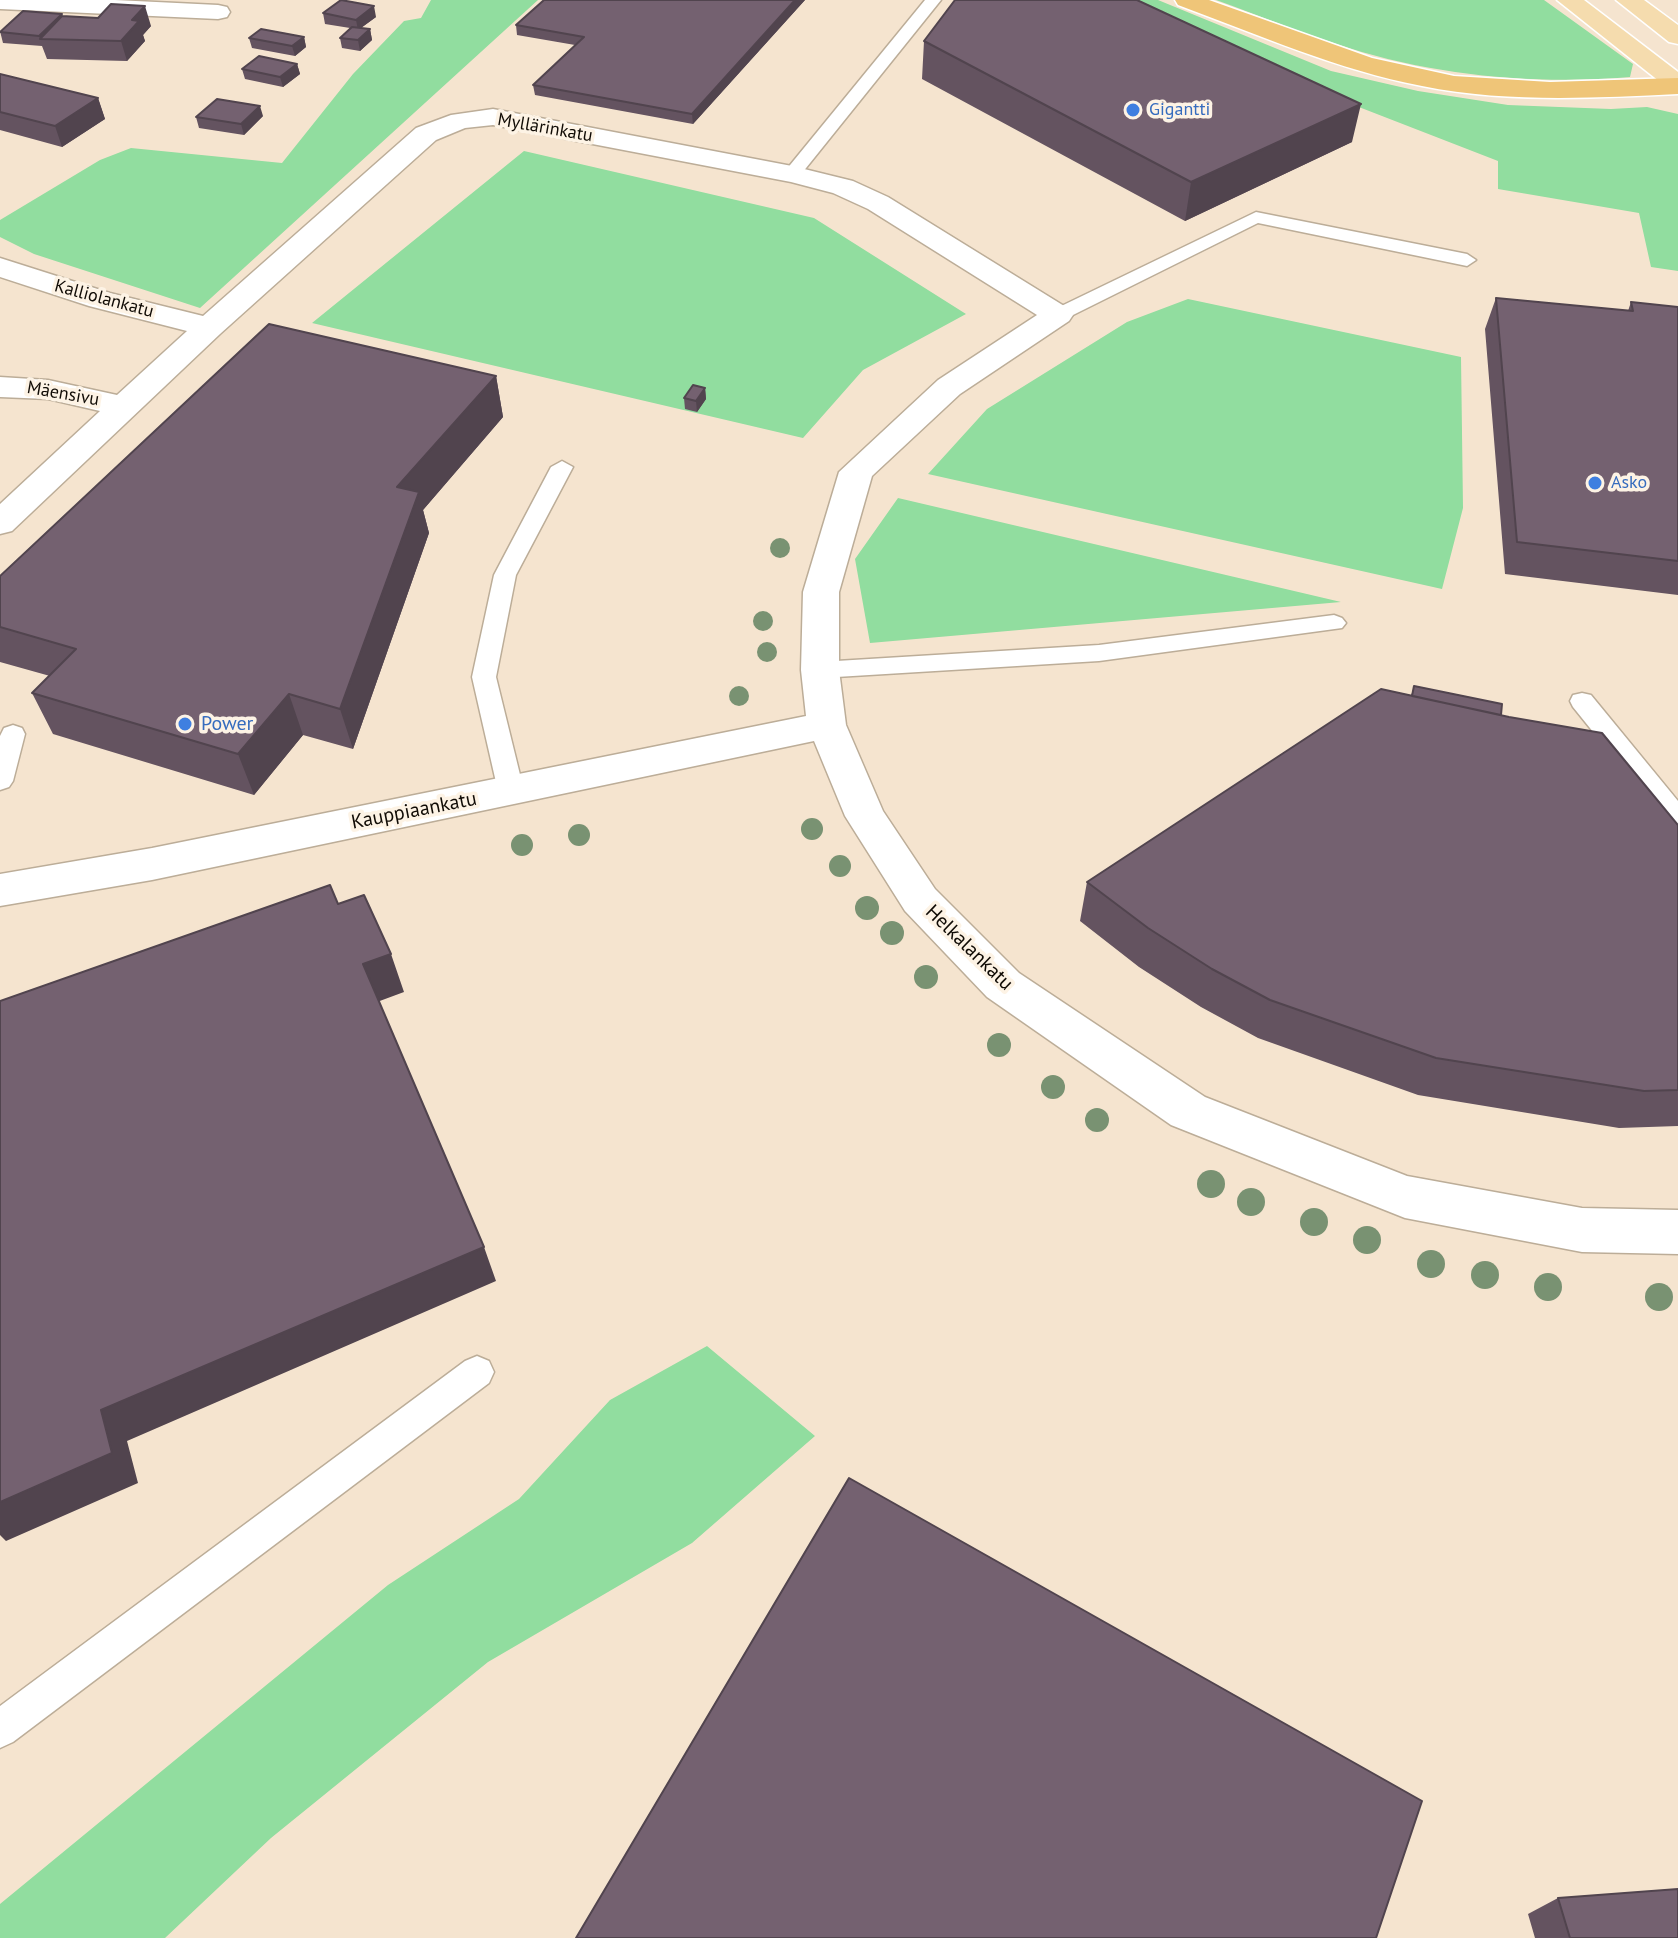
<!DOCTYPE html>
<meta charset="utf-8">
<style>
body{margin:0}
canvas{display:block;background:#f5e4cf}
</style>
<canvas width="1678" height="1938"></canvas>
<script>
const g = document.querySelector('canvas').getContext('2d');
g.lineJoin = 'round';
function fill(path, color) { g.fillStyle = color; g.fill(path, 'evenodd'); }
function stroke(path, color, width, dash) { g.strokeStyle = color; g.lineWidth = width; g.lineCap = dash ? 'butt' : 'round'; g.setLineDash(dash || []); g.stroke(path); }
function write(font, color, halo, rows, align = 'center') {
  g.font = font + ' "PT Sans",sans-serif'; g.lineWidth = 7; g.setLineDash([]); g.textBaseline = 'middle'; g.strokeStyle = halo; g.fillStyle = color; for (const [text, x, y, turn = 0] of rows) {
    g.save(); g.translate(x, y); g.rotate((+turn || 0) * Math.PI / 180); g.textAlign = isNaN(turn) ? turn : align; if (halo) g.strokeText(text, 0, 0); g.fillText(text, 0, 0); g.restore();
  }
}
const green = new Path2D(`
 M 431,0 L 538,0 L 200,308 L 34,254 L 0,237 L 0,220 L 100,160 L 131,148 L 282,163 L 353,74 L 404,21 L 421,18 Z
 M 1083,0 L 1158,0 L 1331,71 L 1418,91 L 1508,105 L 1611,109 L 1647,107 L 1678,114 L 1678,271 L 1651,267 L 1639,213 L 1498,189 L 1498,161 Z
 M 1216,0 L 1544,0 L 1633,64 L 1630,77 C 1539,85 1437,76 1349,48 C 1304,34 1260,16 1216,0 Z
 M 524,151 L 814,218 L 966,314 L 863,370 L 803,438 L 312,323 Z
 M 1188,299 L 1461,357 L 1463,508 L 1442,589 L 928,474 L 987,409 L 1127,322 Z
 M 898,498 L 1341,602 L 870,643 L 855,559 Z
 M 707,1346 L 815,1436 L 692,1543 L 488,1662 L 271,1838 L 165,1938 L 0,1938 L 0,1904 L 388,1585 L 519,1499 L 610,1400 Z`);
const lane = new Path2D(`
 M 925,0 L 941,0 L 798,178 L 786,178 L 783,174 L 786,170 Z
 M 1256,212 L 1467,254 L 1476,260 L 1467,266 L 1258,223 L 1065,319 L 1058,321 L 1048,315 L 1051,311 Z
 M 562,461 L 573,467 L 516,575 L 496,677 L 524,791 L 520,798 L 511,800 L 502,798 L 498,791 L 472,677 L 494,575 L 551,467 Z
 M 1334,615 L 1342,618 L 1346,623 L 1342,628 L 1099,661 L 820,678 L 811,676 L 808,670 L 811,664 L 820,662 L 1099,645 Z
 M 1582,693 L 1591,695 L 1678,801 L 1678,829 L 1669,826 L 1573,707 L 1570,701 L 1573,695 Z
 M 13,725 L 22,728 L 25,734 L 13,781 L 9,787 L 0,790 L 0,736 L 4,728 Z
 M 477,1356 L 489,1361 L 494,1372 L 489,1383 L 13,1742 L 0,1748 L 0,1706 L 465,1361 Z`);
const street = new Path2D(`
 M 0,0 L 115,0 L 218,5 L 227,7 L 230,12 L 227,17 L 218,19 L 0,9 Z
 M 493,109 L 792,166 L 853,181 L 888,197 L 1069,309 L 1073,315 L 1069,321 L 960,394 L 872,476 L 839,592 L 839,670 L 846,725 L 883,811 L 935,889 L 1019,973 L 1205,1097 L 1407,1176 L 1582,1208 L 1678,1210 L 1678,1254 L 1582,1252 L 1405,1218 L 1171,1125 L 987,997 L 905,911 L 845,816 L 814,741 L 152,880 L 0,906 L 0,874 L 152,848 L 806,716 L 801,670 L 803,592 L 839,472 L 938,380 L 1037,315 L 868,209 L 833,193 L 791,182 L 493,125 L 465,128 L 436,140 L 220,334 L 12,531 L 0,534 L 0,504 L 100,411 L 48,399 L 0,397 L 0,377 L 48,380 L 117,395 L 187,331 L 89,306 L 0,277 L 0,258 L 110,293 L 203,316 L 416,128 L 451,115 Z`);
const primary = new Path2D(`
 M 1557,0 L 1584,0 L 1678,72 L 1678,92 L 1669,89 Z
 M 1616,0 L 1644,0 L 1678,25 L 1678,44 L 1669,42 Z`);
const highway = new Path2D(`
 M 1175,0 L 1209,0 L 1372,58 L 1454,76 L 1550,82 L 1678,78 L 1678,94 C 1593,98 1506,103 1422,86 C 1338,70 1259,35 1178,5 Z`);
const trees = [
 [780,548,10],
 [763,621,10],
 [767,652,10],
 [739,696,10],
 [812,829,11],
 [579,835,11],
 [522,845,11],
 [840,866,11],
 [867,908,12],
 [892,933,12],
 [926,977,12],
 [999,1045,12],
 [1053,1087,12],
 [1097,1120,12],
 [1211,1184,14],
 [1251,1202,14],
 [1314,1222,14],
 [1367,1240,14],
 [1431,1264,14],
 [1485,1275,14],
 [1548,1287,14],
 [1659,1297,14]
];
const wall = new Path2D(`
 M 544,0 L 805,0 L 693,124 L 535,95 L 533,85 L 575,45 L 517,35 L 516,25 Z
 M 323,13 L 376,17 L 361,28 L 370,29 L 372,40 L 360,51 L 342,48 L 340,38 L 350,28 L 325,24 Z
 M 62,16 L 151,26 L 143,35 L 145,41 L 127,61 L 47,59 L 42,46 L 3,43 L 0,31 Z
 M 304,37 L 306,47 L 295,56 L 252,48 L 249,38 Z
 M 924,41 L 1352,142 L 1185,221 L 922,79 Z
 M 297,64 L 300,74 L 283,87 L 245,79 L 242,69 Z
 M 0,74 L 98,98 L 105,119 L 62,147 L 0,130 Z
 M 263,116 L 244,135 L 199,128 L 196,117 Z
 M 1496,298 L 1628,311 L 1631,302 L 1678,307 L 1678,595 L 1505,574 L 1485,329 Z
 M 496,376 L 503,417 L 423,510 L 429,533 L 353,749 L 303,735 L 254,795 L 53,734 L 32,693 L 50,676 L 0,662 L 0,576 Z
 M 705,388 L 706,399 L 697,412 L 685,409 L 684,398 Z
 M 1414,686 L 1501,715 L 1678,825 L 1678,1126 L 1619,1128 L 1418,1095 L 1258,1038 L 1201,1007 L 1139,967 L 1080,921 L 1087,882 L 1411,696 Z
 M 1558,1898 L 1678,1938 L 1535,1938 L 1528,1914 Z`);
const shadedWall = new Path2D(`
 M 795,0 L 805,0 L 693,124 L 692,114 Z
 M 145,6 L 151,26 L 143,35 L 145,41 L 127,61 L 121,41 L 132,20 Z
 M 374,6 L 376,17 L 358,30 L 356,20 Z
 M 62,14 L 65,24 L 40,39 L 39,36 Z
 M 370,29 L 372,40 L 360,51 L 358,40 Z
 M 304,37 L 306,47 L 295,56 L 292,46 Z
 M 297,64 L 300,74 L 283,87 L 280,77 Z
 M 98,98 L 105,119 L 62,147 L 55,126 Z
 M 1361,104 L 1352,142 L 1185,221 L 1191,182 Z
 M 260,106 L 263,116 L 244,135 L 241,124 Z
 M 496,376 L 503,417 L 423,510 L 429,533 L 353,749 L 340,709 L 397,487 Z
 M 705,388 L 706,399 L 697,412 L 696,401 Z
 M 289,694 L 303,735 L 254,795 L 238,754 Z
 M 391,954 L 404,992 L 377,1002 L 363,964 Z
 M 484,1247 L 496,1281 L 127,1441 L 138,1483 L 6,1541 L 0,1535 L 0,1502 L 101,1410 Z`);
const building = new Path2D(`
 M 341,0 L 374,6 L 356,20 L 323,13 Z
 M 544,0 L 795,0 L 692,114 L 533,85 L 584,37 L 516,25 Z
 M 955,0 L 1137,0 L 1361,104 L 1191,182 L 924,41 Z
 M 111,4 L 145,6 L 132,20 L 139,21 L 121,41 L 40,39 L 62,16 L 98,18 Z
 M 23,11 L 62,14 L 39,36 L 0,32 Z
 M 352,27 L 370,29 L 358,40 L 340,38 Z
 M 261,29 L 304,37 L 292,46 L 249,38 Z
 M 259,56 L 297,64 L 280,77 L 242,69 Z
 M 0,74 L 98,98 L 55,126 L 0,112 Z
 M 217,99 L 260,106 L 241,124 L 196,117 Z
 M 1496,298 L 1633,311 L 1631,302 L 1678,307 L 1678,561 L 1517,542 Z
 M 269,324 L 496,376 L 397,487 L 419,492 L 340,709 L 289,694 L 238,754 L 32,693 L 76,649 L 0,627 L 0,576 Z
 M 693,385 L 705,388 L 696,401 L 684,398 Z
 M 1414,686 L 1502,704 L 1501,715 L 1412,696 Z
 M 1381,689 L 1509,717 L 1602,733 L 1678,825 L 1678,1090 L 1644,1091 L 1436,1058 L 1270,1000 L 1212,969 L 1148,928 L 1087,882 Z
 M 330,885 L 338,904 L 364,895 L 391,954 L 363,964 L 484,1247 L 101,1410 L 112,1453 L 0,1502 L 0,1001 Z
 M 849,1478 L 1422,1801 L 1376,1938 L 576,1938 Z
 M 1678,1889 L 1678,1938 L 1570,1938 L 1558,1898 Z`);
const markers = [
 [1133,110,8,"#3f7fe0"],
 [1595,483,8,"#3f7fe0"],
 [185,724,8,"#3f7fe0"]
];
const farShopnames = [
 ["Gigantti",1149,110],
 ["Asko",1611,483]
];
const farStreetnames = [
 ["Myllärinkatu",545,128,10],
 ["Kalliolankatu",104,299,15],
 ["Mäensivu",63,394,10]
];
const shopNames = [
 ["Power",201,724]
];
const streetNames = [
 ["Kauppiaankatu",414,811,-11],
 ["Helkalankatu",969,948,44]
];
fill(green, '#91dd9f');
stroke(lane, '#bcad98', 3);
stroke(street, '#bcad98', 3);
stroke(primary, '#fff', 3);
stroke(highway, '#fff', 3);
fill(lane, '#fff');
fill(street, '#fff');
fill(primary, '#f5dcae');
fill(highway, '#efc578');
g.fillStyle = '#799272';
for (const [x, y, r] of trees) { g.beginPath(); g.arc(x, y, r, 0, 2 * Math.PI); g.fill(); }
fill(wall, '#645360');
fill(shadedWall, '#51444e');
fill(building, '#746170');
stroke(building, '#51444e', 2);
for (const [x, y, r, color] of markers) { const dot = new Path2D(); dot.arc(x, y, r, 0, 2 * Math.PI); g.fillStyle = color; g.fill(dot); stroke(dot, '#fdf3e5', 3); }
write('18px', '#366cbe', '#fdf3e5', farShopnames, 'left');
write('18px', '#100b05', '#fdf3e5', farStreetnames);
write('20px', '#366cbe', '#fdf3e5', shopNames, 'left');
write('20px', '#100b05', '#fdf3e5', streetNames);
</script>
